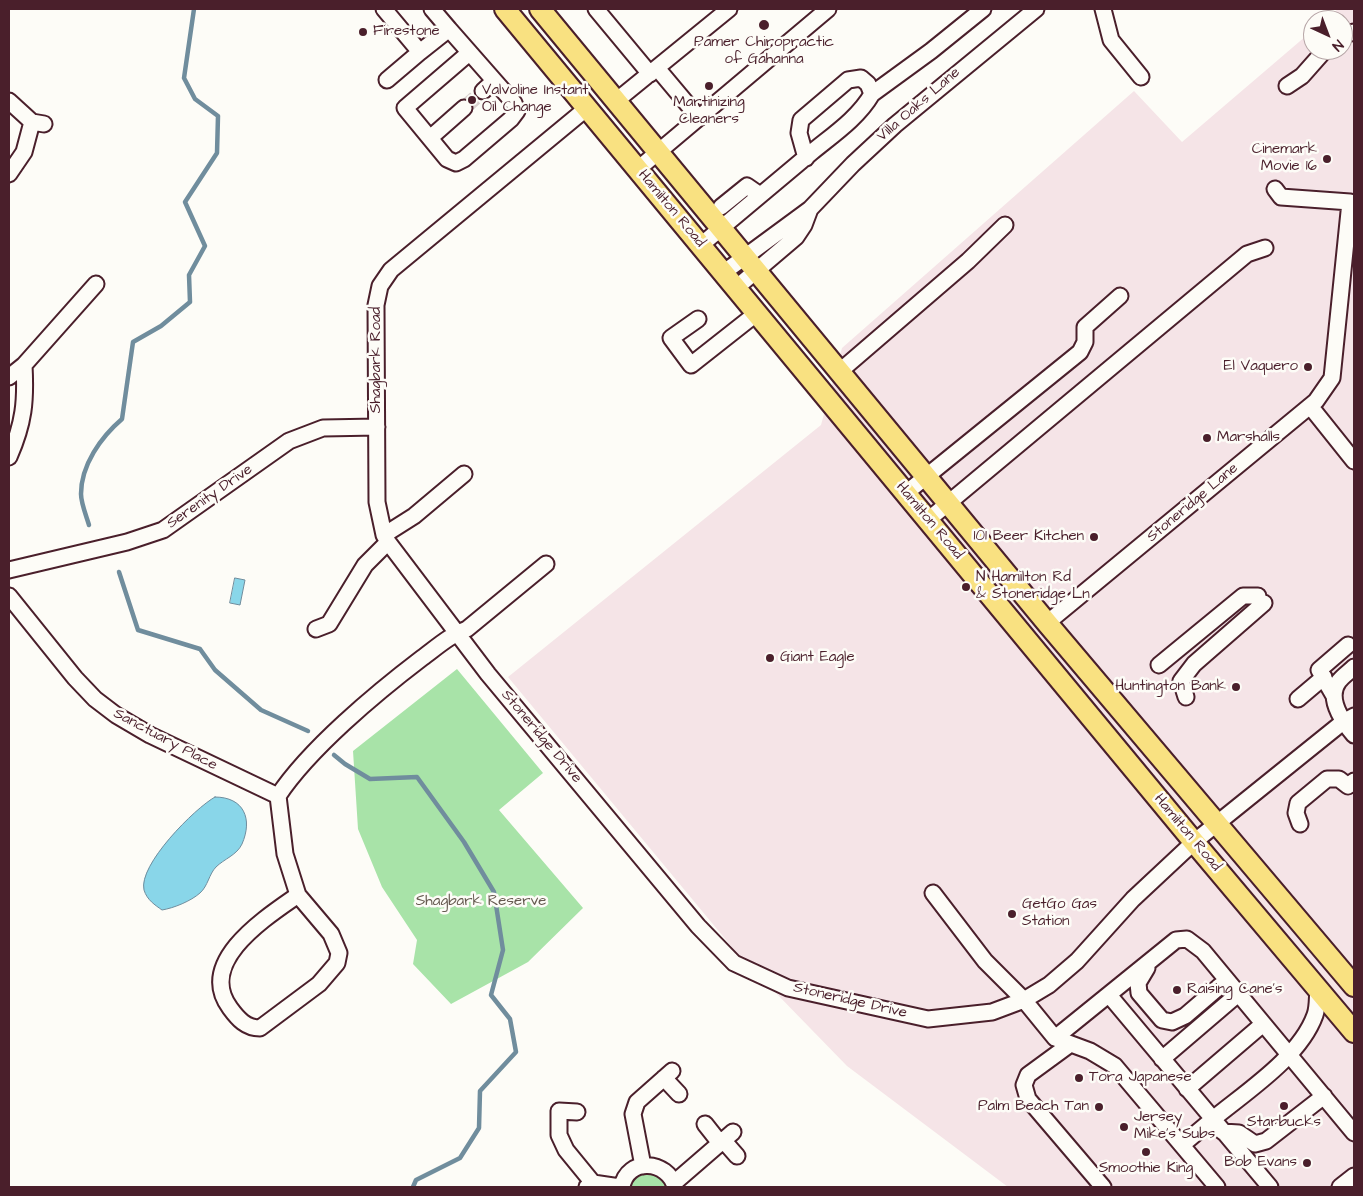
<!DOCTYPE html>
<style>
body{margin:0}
#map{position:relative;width:1363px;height:1196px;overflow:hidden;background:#fdfcf7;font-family:"Architects Daughter",sans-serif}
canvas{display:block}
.frame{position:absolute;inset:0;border:10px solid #4a1f2b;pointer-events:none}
.north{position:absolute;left:1303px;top:10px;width:50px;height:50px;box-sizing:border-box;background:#fdfcf7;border:1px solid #b5a4a5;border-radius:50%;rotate:137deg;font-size:14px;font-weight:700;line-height:20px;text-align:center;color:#4a1f2b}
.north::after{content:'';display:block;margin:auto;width:18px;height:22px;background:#4a1f2b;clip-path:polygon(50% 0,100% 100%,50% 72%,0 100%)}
</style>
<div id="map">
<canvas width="1363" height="1196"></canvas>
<div class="frame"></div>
<div class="north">N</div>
</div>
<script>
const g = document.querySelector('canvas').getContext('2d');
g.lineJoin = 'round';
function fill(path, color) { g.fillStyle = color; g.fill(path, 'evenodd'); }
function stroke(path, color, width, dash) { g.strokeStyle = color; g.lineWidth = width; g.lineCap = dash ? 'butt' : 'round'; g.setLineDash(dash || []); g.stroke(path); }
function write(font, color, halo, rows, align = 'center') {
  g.font = font + ' "Architects Daughter",sans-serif'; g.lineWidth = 5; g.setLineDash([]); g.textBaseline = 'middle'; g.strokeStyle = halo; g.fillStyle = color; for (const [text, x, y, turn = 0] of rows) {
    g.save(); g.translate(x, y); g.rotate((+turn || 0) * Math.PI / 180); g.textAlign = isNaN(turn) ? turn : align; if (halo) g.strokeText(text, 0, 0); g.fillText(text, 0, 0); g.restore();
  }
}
const built = new Path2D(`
 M 1338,9 L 1354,9 L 1354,1187 L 1008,1187 L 847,1066 L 736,952 L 508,677 L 821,425 L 842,348 L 1134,91 L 1182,142 L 1313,30 L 1313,50 L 1343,50 L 1343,20 L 1325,20 Z`);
const green = new Path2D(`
 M 457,669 L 543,773 L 499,810 L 583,908 L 528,962 L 451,1004 L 413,964 L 417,940 L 382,887 L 358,829 L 353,751 Z
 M 643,1173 C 654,1172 663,1177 668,1187 L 630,1187 L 633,1181 Z`);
const water = new Path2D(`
 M 235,578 L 245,580 L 240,605 L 230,603 Z
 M 215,797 C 244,797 253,819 242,844 C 237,855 224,859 216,867 C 209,874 208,886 200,893 C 191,901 174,908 162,910 C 155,905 147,900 144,890 C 138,865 195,808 215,797 Z`);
const stream = new Path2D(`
 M 89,525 C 86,515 81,503 81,494 C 81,465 101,437 122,419 L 133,342 L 161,326 L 190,302 L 189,275 L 205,246 L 185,202 L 217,153 L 218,116 L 195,99 L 184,78 L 194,9
 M 119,572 L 138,630 L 200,649 L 215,670 L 261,710 L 308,731
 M 334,755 L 345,764 L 370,779 L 417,777 L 464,842 L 494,892 L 503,950 L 491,995 L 510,1019 L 516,1052 L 480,1091 L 479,1128 L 460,1158 L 416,1180 L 413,1187`);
const minorTunnel = new Path2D(`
 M 464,108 L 483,91`);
const minor = new Path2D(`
 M 384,9 L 420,52 L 449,29 L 432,9
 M 596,9 L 650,74
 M 1103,9 L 1111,40 L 1141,77
 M 449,29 L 514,103 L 517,111 L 511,119 L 464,159 L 456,163 L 447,159 L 405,108 L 469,53
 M 1343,35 L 1354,32
 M 657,68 L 699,118
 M 387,80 L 420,52
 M 1287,86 L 1302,76 L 1325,50
 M 483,91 L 494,81
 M 872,94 L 931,51 L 983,9
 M 9,101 L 32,122 L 44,124
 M 616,101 L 729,9
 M 587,108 L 391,270 L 380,286 L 376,305 L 377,502 L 384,535 L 388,542 L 488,674 L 698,926 L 734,963 L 788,988 L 928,1019 L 992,1012 L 1024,1000 L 1049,985 L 1077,961 L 1133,899 L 1194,842 L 1343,722 L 1354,716
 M 430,138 L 464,108
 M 638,169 L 828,9
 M 9,174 L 24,152 L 32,122
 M 1275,189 L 1281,197 L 1350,202
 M 721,207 L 747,186 L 760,195
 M 701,245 C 738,214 775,183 812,152 C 834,134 858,118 872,94 L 868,84 L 861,78 L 848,80 L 801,120 L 799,133 L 806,158
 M 723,273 L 810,209 L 853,164 L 895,125 L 1036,9
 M 736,288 L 796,237 L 804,225 L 810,209
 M 698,319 L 671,338 L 691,365 L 757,313
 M 839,372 L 968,261 L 1005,225
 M 9,377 L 24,365 L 96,284
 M 1310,406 L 1354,461
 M 9,457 C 24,423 26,401 24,365
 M 906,493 L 1080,352 L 1085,342 L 1085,327 L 1120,296
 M 928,520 L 1247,254 L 1265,248
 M 384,535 L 414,516 L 464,474
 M 9,570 L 127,542 L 163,530 L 289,441 L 323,428 L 377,427
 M 9,596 L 75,678 L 95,699 L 116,715 L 150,735 L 278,796
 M 1047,623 L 1316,401 L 1332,378 L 1350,202 L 1354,203
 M 316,629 L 329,624 L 365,565 L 388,542
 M 1159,665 L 1243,596 L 1258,596
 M 1354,667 C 1349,672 1343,676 1339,681 C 1326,698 1343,722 1354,735
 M 1334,696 L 1319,670 L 1348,645
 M 1186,697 L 1181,681 L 1194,664 L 1264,603
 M 1298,699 L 1324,677
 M 1300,824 L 1296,813 L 1298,803 L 1327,779 L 1339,779 L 1348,786 L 1354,781
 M 933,893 L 985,961 L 1024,1000 L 1055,1038 L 1090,1051 L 1115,1066 L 1217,1187
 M 298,895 C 265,918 196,962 230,1008 C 238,1019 246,1028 260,1028 L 319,984 L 337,963 L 339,953 L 331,934 L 298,895 L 285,854 L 278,796 C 309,749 376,693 422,658 C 437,647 450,635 467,629 L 546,564
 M 1147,968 L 1138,983 L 1139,993 L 1162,1020 L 1172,1022 L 1185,1016 L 1227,980
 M 1109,995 L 1213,1119 L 1182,1145
 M 1055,1038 L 1176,940 L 1187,939 L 1203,951 L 1354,1133
 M 1069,1045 L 1028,1075 L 1024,1085 L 1028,1099 L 1103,1187
 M 1162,1059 L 1238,994
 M 664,1078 L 679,1094
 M 1187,1089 L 1263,1024
 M 577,1112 L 559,1111 L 559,1135 L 566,1150 L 593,1183
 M 705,1124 L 720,1143
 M 1223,1132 L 1239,1133 L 1255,1144 L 1266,1141 L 1324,1096
 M 723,1140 L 737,1156
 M 643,1166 L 633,1114 L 637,1102 L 672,1071
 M 674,1183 L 733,1132
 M 587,1187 L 593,1183 L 620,1187
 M 622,1187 C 627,1157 668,1160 675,1187
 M 1270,1187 L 1213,1119 C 1247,1091 1300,1057 1315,1015 C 1318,1007 1317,997 1318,988
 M 1340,1187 L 1354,1176`);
const major = new Path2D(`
 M 505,9 L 1194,842 L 1354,1032
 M 540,9 L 1047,623 L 1354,986`);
const markers = [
 [764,25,6,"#4a1f2b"],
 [363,32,5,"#4a1f2b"],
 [709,86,5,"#4a1f2b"],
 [472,100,5,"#4a1f2b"],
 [1327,159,5,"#4a1f2b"],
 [1308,367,5,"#4a1f2b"],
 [1207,438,5,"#4a1f2b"],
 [1094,537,5,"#4a1f2b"],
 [966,587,5,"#4a1f2b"],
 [770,658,5,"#4a1f2b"],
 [1236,687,5,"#4a1f2b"],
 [1012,914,5,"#4a1f2b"],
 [1177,990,5,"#4a1f2b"],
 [1079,1078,5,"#4a1f2b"],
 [1284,1106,5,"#4a1f2b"],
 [1099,1107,5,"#4a1f2b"],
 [1124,1127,5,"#4a1f2b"],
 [1146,1152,5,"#4a1f2b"],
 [1307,1163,5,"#4a1f2b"]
];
const poiNames = [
 ["Firestone",373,32],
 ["Pamer Chiropractic",764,43,"center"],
 ["of Gahanna",764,60,"center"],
 ["Valvoline Instant",482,91],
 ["Oil Change",482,108],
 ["Martinizing",709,103,"center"],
 ["Cleaners",709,120,"center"],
 ["Cinemark",1317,150,"right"],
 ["Movie 16",1317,167,"right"],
 ["El Vaquero",1298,367,"right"],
 ["Marshalls",1217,438],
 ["101 Beer Kitchen",1084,537,"right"],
 ["N Hamilton Rd",976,578],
 ["& Stoneridge Ln",976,595],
 ["Giant Eagle",780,658],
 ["Huntington Bank",1226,687,"right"],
 ["GetGo Gas",1022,905],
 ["Station",1022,922],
 ["Raising Cane's",1187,990],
 ["Tora Japanese",1089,1078],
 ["Palm Beach Tan",1089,1107,"right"],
 ["Jersey",1134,1118],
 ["Mike's Subs",1134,1135],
 ["Starbucks",1284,1123,"center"],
 ["Bob Evans",1297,1163,"right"],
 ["Smoothie King",1146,1169,"center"]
];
const streetNames = [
 ["Villa Oaks Lane",919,105,-41],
 ["Hamilton Road",671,209,50],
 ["Shagbark Road",377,360,-90],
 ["Serenity Drive",210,497,-35],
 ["Stoneridge Lane",1193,503,-40],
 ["Hamilton Road",929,521,50],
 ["Stoneridge Drive",541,737,50],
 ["Sanctuary Place",165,740,28],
 ["Hamilton Road",1187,833,50],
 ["Stoneridge Drive",850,1001,13]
];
const parkNames = [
 ["Shagbark Reserve",481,902]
];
fill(built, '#f5e4e7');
fill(green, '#a8e3a8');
fill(water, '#89d6e9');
stroke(water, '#708d9d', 1);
stroke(stream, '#708d9d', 4.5);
stroke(minorTunnel, '#d9d0ce', 15, [15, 8]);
stroke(minor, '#4a1f2b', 19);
stroke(major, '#4a1f2b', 24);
stroke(minor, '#fdfcf7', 15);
stroke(major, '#f9e181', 20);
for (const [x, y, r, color] of markers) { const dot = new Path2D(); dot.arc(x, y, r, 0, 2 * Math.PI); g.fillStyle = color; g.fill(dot); stroke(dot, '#fdfcf7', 2); }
write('15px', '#4a1f2b', '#fdfcf7', poiNames, 'left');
write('15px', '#4a1f2b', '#fdfcf7', streetNames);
write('15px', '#665a50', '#fdfcf7', parkNames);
</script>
